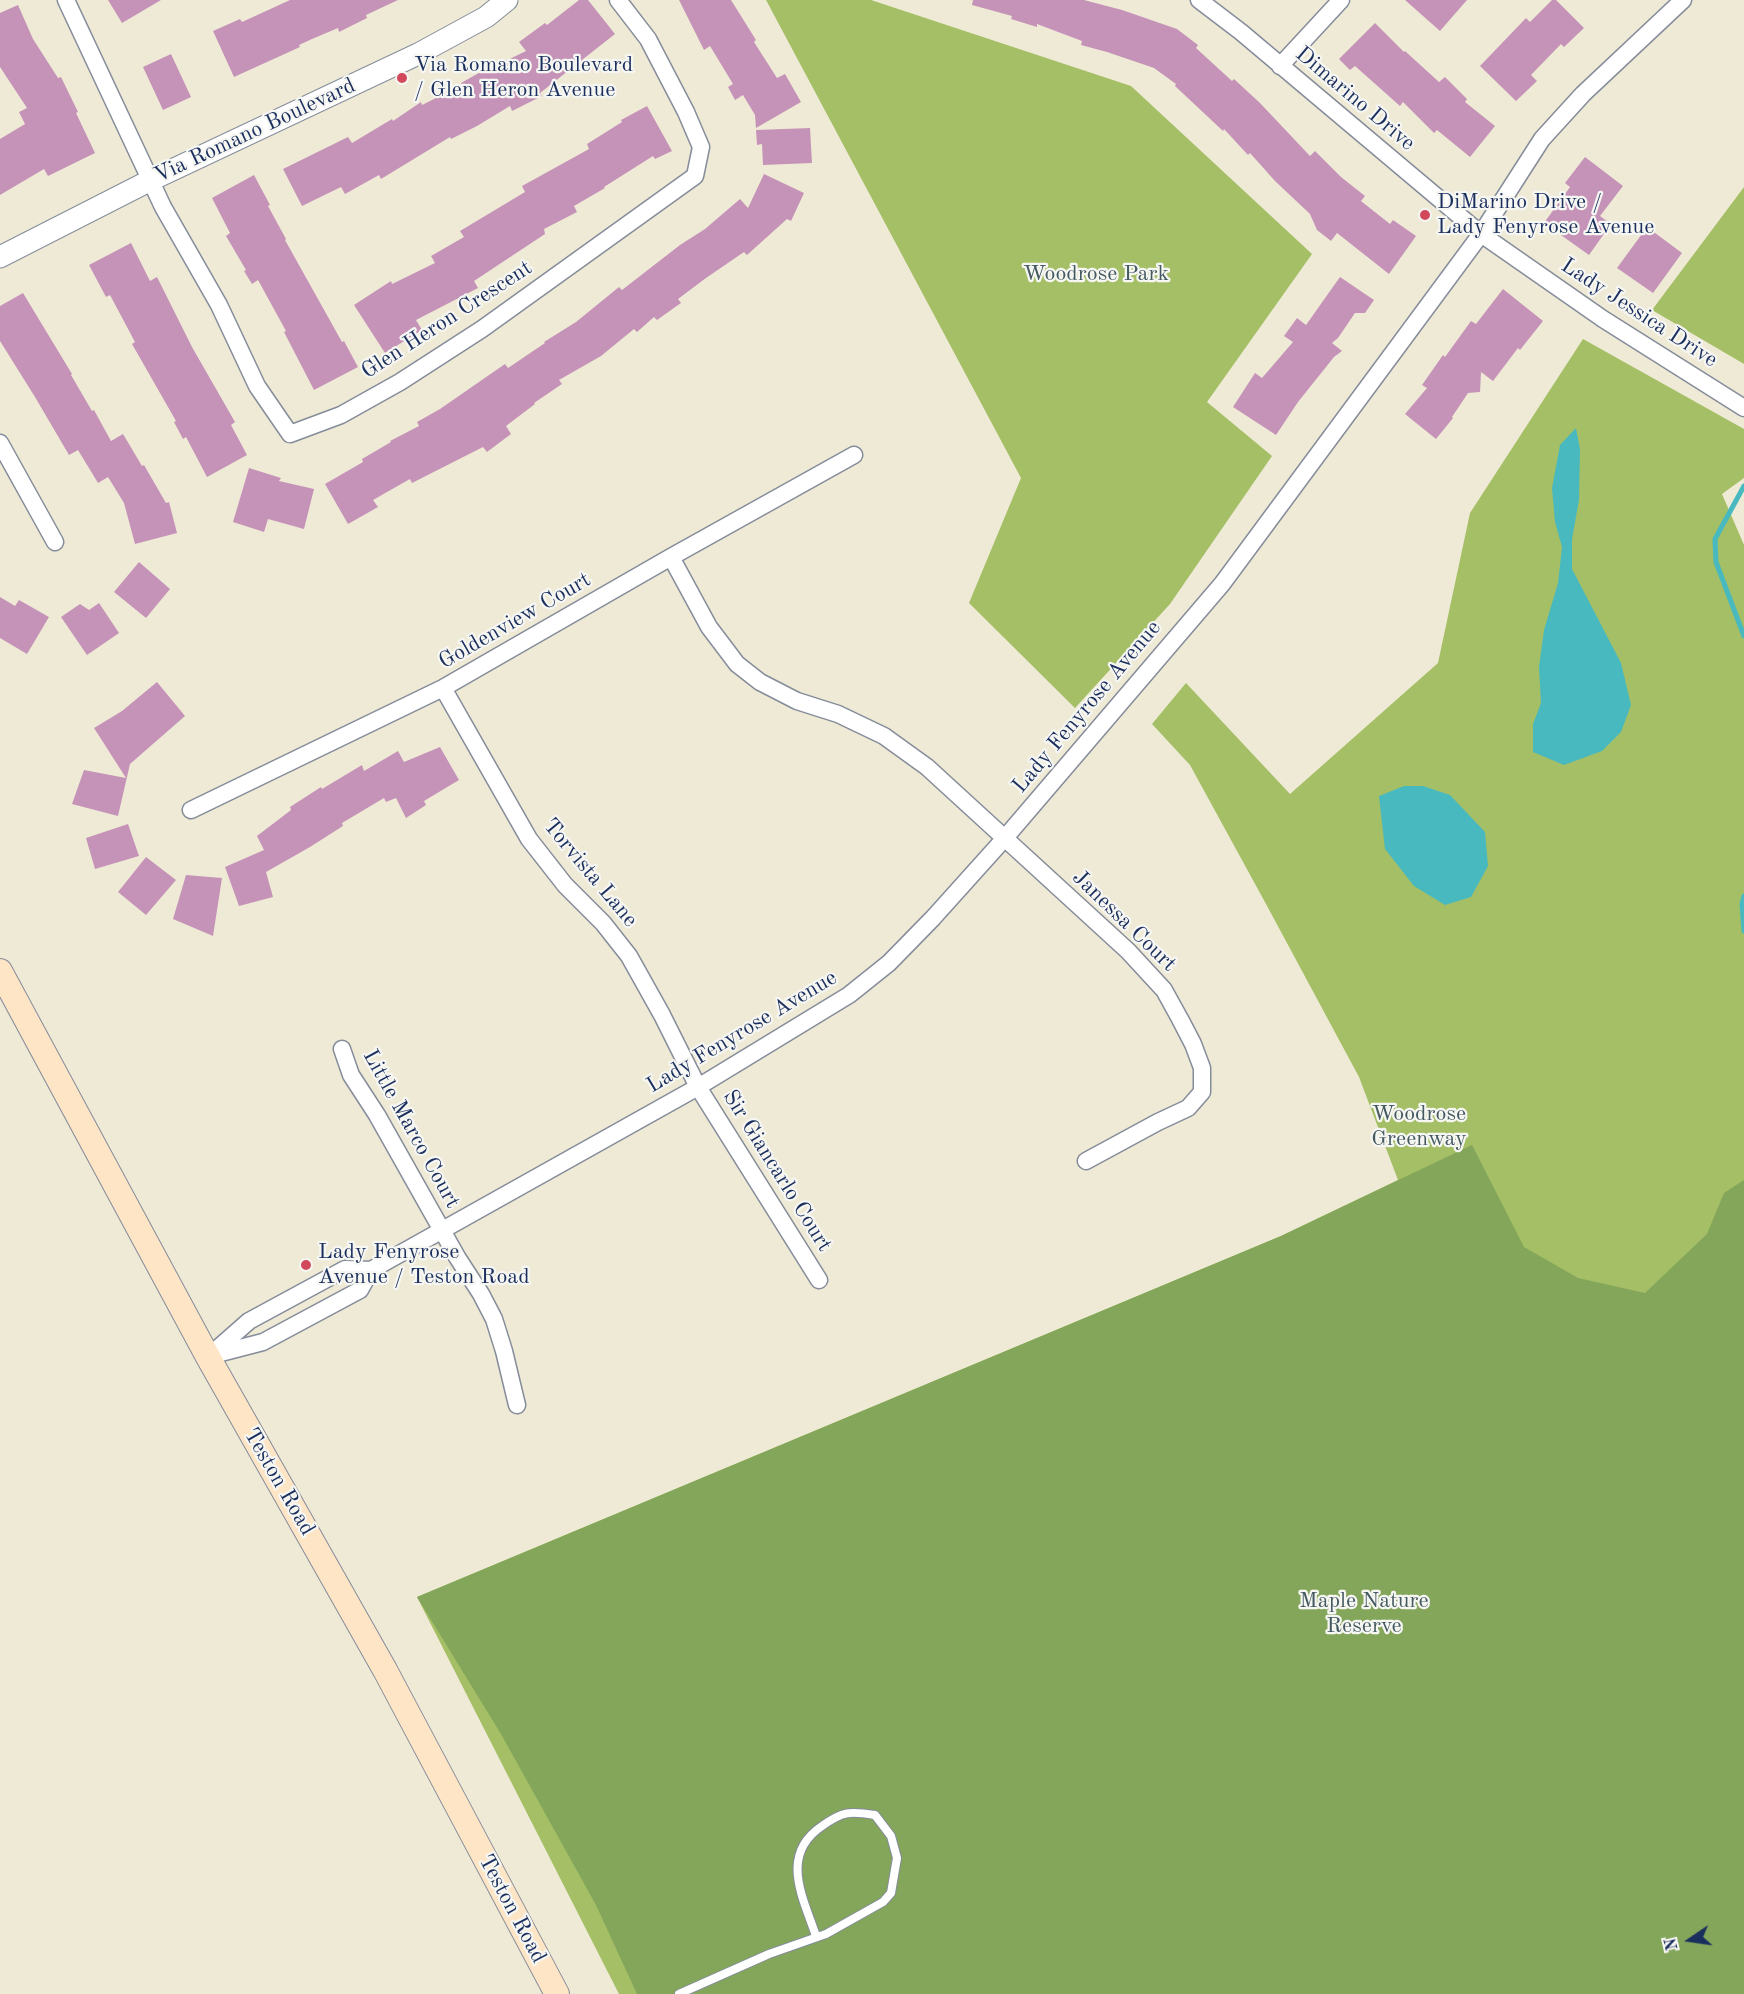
<!DOCTYPE html>
<style>
body{margin:0}
#map{position:relative;width:1744px;height:1994px;overflow:hidden;background:#efead6;font-family:"Old Standard TT",serif}
canvas{display:block}
.north{position:absolute;left:1660px;top:1910px;width:60px;height:60px;-webkit-text-stroke:4px #f6f6f2;paint-order:stroke;rotate:257deg;font-size:16px;font-weight:700;line-height:24px;text-align:center;color:#1b2f5e}
.north::after{content:'';display:block;margin:auto;width:21px;height:27px;background:#1b2f5e;clip-path:polygon(50% 0,100% 100%,50% 72%,0 100%)}
</style>
<div id="map">
<canvas width="1744" height="1994"></canvas>
<div class="north">N</div>
</div>
<script>
const g = document.querySelector('canvas').getContext('2d');
g.lineJoin = 'round';
function fill(path, color) { g.fillStyle = color; g.fill(path, 'evenodd'); }
function stroke(path, color, width, dash) { g.strokeStyle = color; g.lineWidth = width; g.lineCap = dash ? 'butt' : 'round'; g.setLineDash(dash || []); g.stroke(path); }
function write(font, color, halo, rows, align = 'center') {
  g.font = font + ' "Old Standard TT",serif'; g.lineWidth = 4.5; g.setLineDash([]); g.textBaseline = 'middle'; g.strokeStyle = halo; g.fillStyle = color; for (const [text, x, y, turn = 0] of rows) {
    g.save(); g.translate(x, y); g.rotate((+turn || 0) * Math.PI / 180); g.textAlign = isNaN(turn) ? turn : align; if (halo) g.strokeText(text, 0, 0); g.fillText(text, 0, 0); g.restore();
  }
}
const green = new Path2D(`
 M 766,0 L 871,0 L 1131,86 L 1312,254 L 1207,402 L 1272,456 L 1170,604 L 1075,708 L 969,603 L 1021,478 Z
 M 1744,187 L 1744,364 L 1652,310 Z
 M 1583,339 L 1744,429 L 1744,478 L 1722,494 L 1744,545 L 1744,1994 L 619,1994 L 417,1597 L 1281,1236 L 1398,1180 L 1359,1077 L 1266,904 L 1190,765 L 1152,724 L 1186,683 L 1290,794 L 1438,663 L 1470,513 Z`);
const forest = new Path2D(`
 M 1472,1145 L 1524,1247 L 1578,1278 L 1645,1293 L 1707,1234 L 1724,1193 L 1744,1180 L 1744,1994 L 637,1994 L 596,1905 L 501,1734 L 417,1597 L 1281,1236 Z`);
const water = new Path2D(`
 M 1576,428 L 1580,449 L 1579,500 L 1572,539 L 1572,569 L 1621,663 L 1631,705 L 1621,732 L 1602,751 L 1564,765 L 1533,752 L 1533,724 L 1541,703 L 1539,667 L 1544,630 L 1558,583 L 1562,547 L 1555,522 L 1552,488 L 1560,445 Z
 M 1404,786 L 1423,786 L 1450,795 L 1485,832 L 1488,866 L 1471,897 L 1445,905 L 1414,886 L 1385,849 L 1379,796 Z`);
const stream = new Path2D(`
 M 1744,486 L 1715,539 L 1716,562 L 1744,636
 M 1744,896 L 1742,904 L 1744,931`);
const building = new Path2D(`
 M 108,0 L 161,0 L 122,23 Z
 M 290,0 L 398,0 L 366,15 L 367,18 L 339,32 L 338,28 L 312,39 L 299,45 L 300,47 L 234,77 L 213,31 L 240,19 L 242,22 Z
 M 579,0 L 588,0 L 615,34 L 540,93 L 542,96 L 512,111 L 510,106 L 477,126 L 451,139 L 450,137 L 381,179 L 379,175 L 345,194 L 341,187 L 302,206 L 283,169 L 348,137 L 352,143 L 392,119 L 393,121 L 421,102 L 422,105 L 462,85 L 461,83 L 486,69 L 487,70 L 526,51 L 519,42 L 545,23 L 547,25 Z
 M 679,0 L 731,0 L 756,40 L 754,42 L 777,78 L 785,74 L 801,102 L 756,128 L 755,115 L 743,95 L 735,100 L 728,87 L 733,84 L 710,46 L 704,50 Z
 M 973,0 L 1084,0 L 1122,10 L 1177,29 L 1198,45 L 1196,48 L 1232,81 L 1234,79 L 1260,103 L 1310,156 L 1315,151 L 1341,177 L 1365,196 L 1361,201 L 1390,224 L 1393,220 L 1416,236 L 1389,274 L 1337,233 L 1331,241 L 1317,230 L 1310,214 L 1275,181 L 1250,153 L 1248,155 L 1224,129 L 1223,131 L 1175,86 L 1176,84 L 1154,68 L 1107,52 L 1081,45 L 1082,41 L 1037,24 L 1037,27 L 1011,19 L 1012,16 L 972,5 Z
 M 1405,0 L 1467,0 L 1440,31 Z
 M 1552,0 L 1556,0 L 1584,28 L 1564,47 L 1561,44 L 1531,75 L 1537,81 L 1516,101 L 1480,66 L 1526,18 L 1530,22 Z
 M 18,5 L 33,39 L 58,78 L 61,77 L 78,112 L 76,113 L 95,153 L 48,176 L 44,169 L 0,195 L 0,139 L 25,124 L 19,112 L 27,108 L 0,67 L 0,13 Z
 M 1375,23 L 1404,52 L 1405,51 L 1439,82 L 1445,77 L 1467,99 L 1465,102 L 1495,126 L 1470,157 L 1437,130 L 1434,133 L 1403,102 L 1400,106 L 1355,66 L 1350,70 L 1339,59 Z
 M 171,54 L 191,97 L 163,110 L 143,67 Z
 M 647,106 L 672,151 L 655,159 L 653,156 L 604,187 L 605,188 L 574,206 L 577,212 L 544,229 L 545,234 L 474,281 L 478,288 L 416,320 L 422,330 L 385,353 L 354,305 L 391,281 L 392,284 L 435,263 L 431,256 L 464,237 L 460,231 L 525,192 L 522,186 L 589,149 L 587,144 L 622,122 L 621,120 Z
 M 810,128 L 812,163 L 763,165 L 762,144 L 757,145 L 756,130 Z
 M 1585,157 L 1623,186 L 1600,216 L 1611,224 L 1589,255 L 1544,223 L 1570,187 L 1565,183 Z
 M 764,174 L 804,193 L 791,221 L 787,219 L 747,255 L 744,252 L 706,278 L 678,299 L 681,303 L 657,320 L 654,317 L 637,332 L 634,329 L 601,356 L 559,380 L 562,384 L 534,403 L 535,404 L 506,426 L 511,434 L 487,452 L 483,447 L 412,483 L 410,479 L 373,500 L 378,507 L 348,524 L 325,484 L 363,462 L 362,459 L 391,442 L 390,441 L 419,426 L 417,422 L 440,409 L 505,364 L 508,368 L 545,343 L 544,342 L 576,322 L 619,287 L 622,290 L 680,245 L 705,229 L 740,199 L 748,208 Z
 M 254,175 L 270,205 L 268,206 L 286,239 L 285,240 L 342,342 L 344,341 L 358,367 L 314,390 L 284,332 L 286,331 L 258,280 L 252,284 L 244,271 L 246,270 L 226,236 L 230,233 L 212,198 Z
 M 1647,227 L 1682,253 L 1653,293 L 1617,268 Z
 M 131,243 L 150,281 L 157,277 L 192,347 L 235,422 L 231,425 L 247,455 L 207,477 L 186,437 L 183,439 L 174,422 L 176,421 L 132,344 L 135,342 L 110,295 L 106,297 L 89,265 Z
 M 1340,277 L 1374,300 L 1365,313 L 1355,313 L 1338,338 L 1332,343 L 1342,351 L 1334,357 L 1298,402 L 1276,435 L 1233,407 L 1255,373 L 1262,378 L 1293,342 L 1284,336 L 1297,318 L 1306,325 Z
 M 1503,289 L 1543,321 L 1520,350 L 1518,348 L 1493,381 L 1481,372 L 1480,392 L 1468,393 L 1452,417 L 1453,418 L 1436,439 L 1405,414 L 1427,388 L 1422,385 L 1443,355 L 1445,357 L 1471,321 L 1476,324 Z
 M 23,293 L 72,374 L 71,375 L 92,411 L 94,410 L 111,441 L 123,434 L 142,466 L 144,465 L 166,503 L 169,502 L 177,533 L 135,544 L 124,503 L 108,477 L 98,483 L 78,450 L 69,455 L 35,397 L 0,341 L 0,306 Z
 M 249,468 L 281,478 L 279,481 L 314,489 L 304,529 L 268,519 L 264,532 L 233,522 Z
 M 139,562 L 170,589 L 146,618 L 114,592 Z
 M 0,597 L 15,606 L 19,600 L 49,617 L 27,654 L 0,638 Z
 M 99,603 L 119,633 L 87,655 L 61,617 L 80,604 L 89,610 Z
 M 157,682 L 185,716 L 130,764 L 118,816 L 72,804 L 84,770 L 126,778 L 94,728 L 122,711 Z
 M 440,747 L 459,780 L 424,801 L 426,805 L 406,818 L 396,798 L 386,802 L 384,798 L 342,823 L 343,826 L 310,847 L 266,872 L 273,897 L 239,906 L 225,867 L 264,850 L 257,836 L 291,810 L 290,807 L 321,787 L 322,789 L 362,765 L 364,771 L 398,751 L 404,762 Z
 M 128,824 L 139,856 L 95,869 L 86,838 Z
 M 146,857 L 176,880 L 146,915 L 118,892 Z
 M 186,875 L 222,878 L 213,936 L 173,919 Z`);
const service = new Path2D(`
 M 679,1994 L 769,1954 L 826,1934 L 883,1902 L 891,1893 L 897,1858 L 891,1836 L 875,1815 C 850,1811 843,1811 822,1826 C 779,1855 803,1897 816,1936`);
const minor = new Path2D(`
 M 66,0 L 163,207 L 219,305 L 257,386 L 290,434 L 341,415 L 400,382 L 482,329 L 695,176 L 701,147 L 686,112 L 648,39 L 618,0
 M 1199,0 L 1241,32 L 1481,234 L 1603,319 L 1744,408
 M 1280,66 L 1341,0
 M 0,443 L 55,542
 M 671,557 L 709,627 L 737,664 L 760,682 L 797,701 L 838,714 L 884,736 L 927,767 L 1128,951 L 1164,990 L 1180,1019 L 1193,1044 L 1202,1068 L 1202,1092 L 1188,1108 L 1158,1122 L 1086,1161
 M 443,688 L 529,839 L 565,885 L 603,923 L 629,956 L 662,1015 L 698,1087 L 819,1280
 M 191,810 L 443,688 L 671,557 L 854,455
 M 342,1049 L 351,1075 L 377,1115 L 457,1257 L 481,1294 L 494,1319 L 504,1351 L 517,1405
 M 213,1355 L 263,1342 L 360,1290 L 371,1270
 M 208,1357 L 249,1321 L 345,1269 L 371,1270 L 698,1087 L 849,995 L 889,963 L 933,918 L 1004,839 L 1222,584 L 1481,234 L 1542,139 L 1583,94 L 1683,0`);
const tertiary = new Path2D(`
 M 0,257 L 151,180 L 418,54 L 486,17 L 507,0`);
const secondary = new Path2D(`
 M 0,971 L 208,1357 L 385,1670 L 557,1994`);
const markers = [
 [402,78,6,"#d1495b"],
 [1425,215,6,"#d1495b"],
 [306,1265,6,"#d1495b"]
];
const poiNames = [
 ["Via Romano Boulevard",414,65],
 ["/ Glen Heron Avenue",414,90],
 ["DiMarino Drive /",1437,202],
 ["Lady Fenyrose Avenue",1437,227],
 ["Lady Fenyrose",318,1252],
 ["Avenue / Teston Road",318,1277]
];
const streetNames = [
 ["Dimarino Drive",1355,99,40],
 ["Via Romano Boulevard",255,131,-25],
 ["Lady Jessica Drive",1639,313,33],
 ["Glen Heron Crescent",447,320,-33],
 ["Goldenview Court",515,621,-30],
 ["Lady Fenyrose Avenue",1087,707,-50],
 ["Torvista Lane",590,873,50],
 ["Janessa Court",1124,921,44],
 ["Lady Fenyrose Avenue",742,1032,-31],
 ["Little Marco Court",411,1129,61],
 ["Sir Giancarlo Court",777,1171,58],
 ["Teston Road",279,1482,60],
 ["Teston Road",512,1909,62]
];
const parkNames = [
 ["Woodrose Park",1096,274],
 ["Woodrose",1419,1114],
 ["Greenway",1419,1139],
 ["Maple Nature",1364,1601],
 ["Reserve",1364,1626]
];
fill(green, '#a4bf65');
fill(forest, '#83a65a');
fill(water, '#49b9c0');
stroke(stream, '#49b9c0', 5);
fill(building, '#c593b8');
stroke(service, '#858c9a', 10);
stroke(minor, '#858c9a', 19);
stroke(tertiary, '#858c9a', 23);
stroke(secondary, '#858c9a', 26);
stroke(service, '#fff', 8);
stroke(minor, '#fff', 16);
stroke(tertiary, '#fff', 21);
stroke(secondary, '#fde5c5', 24);
for (const [x, y, r, color] of markers) { const dot = new Path2D(); dot.arc(x, y, r, 0, 2 * Math.PI); g.fillStyle = color; g.fill(dot); stroke(dot, '#f6f6f2', 2); }
write('22px', '#1b2f5e', '#f6f6f2', poiNames, 'left');
write('22px', '#1b2f5e', '#f6f6f2', streetNames);
write('22px', '#445a60', '#f6f6f2', parkNames);
</script>
